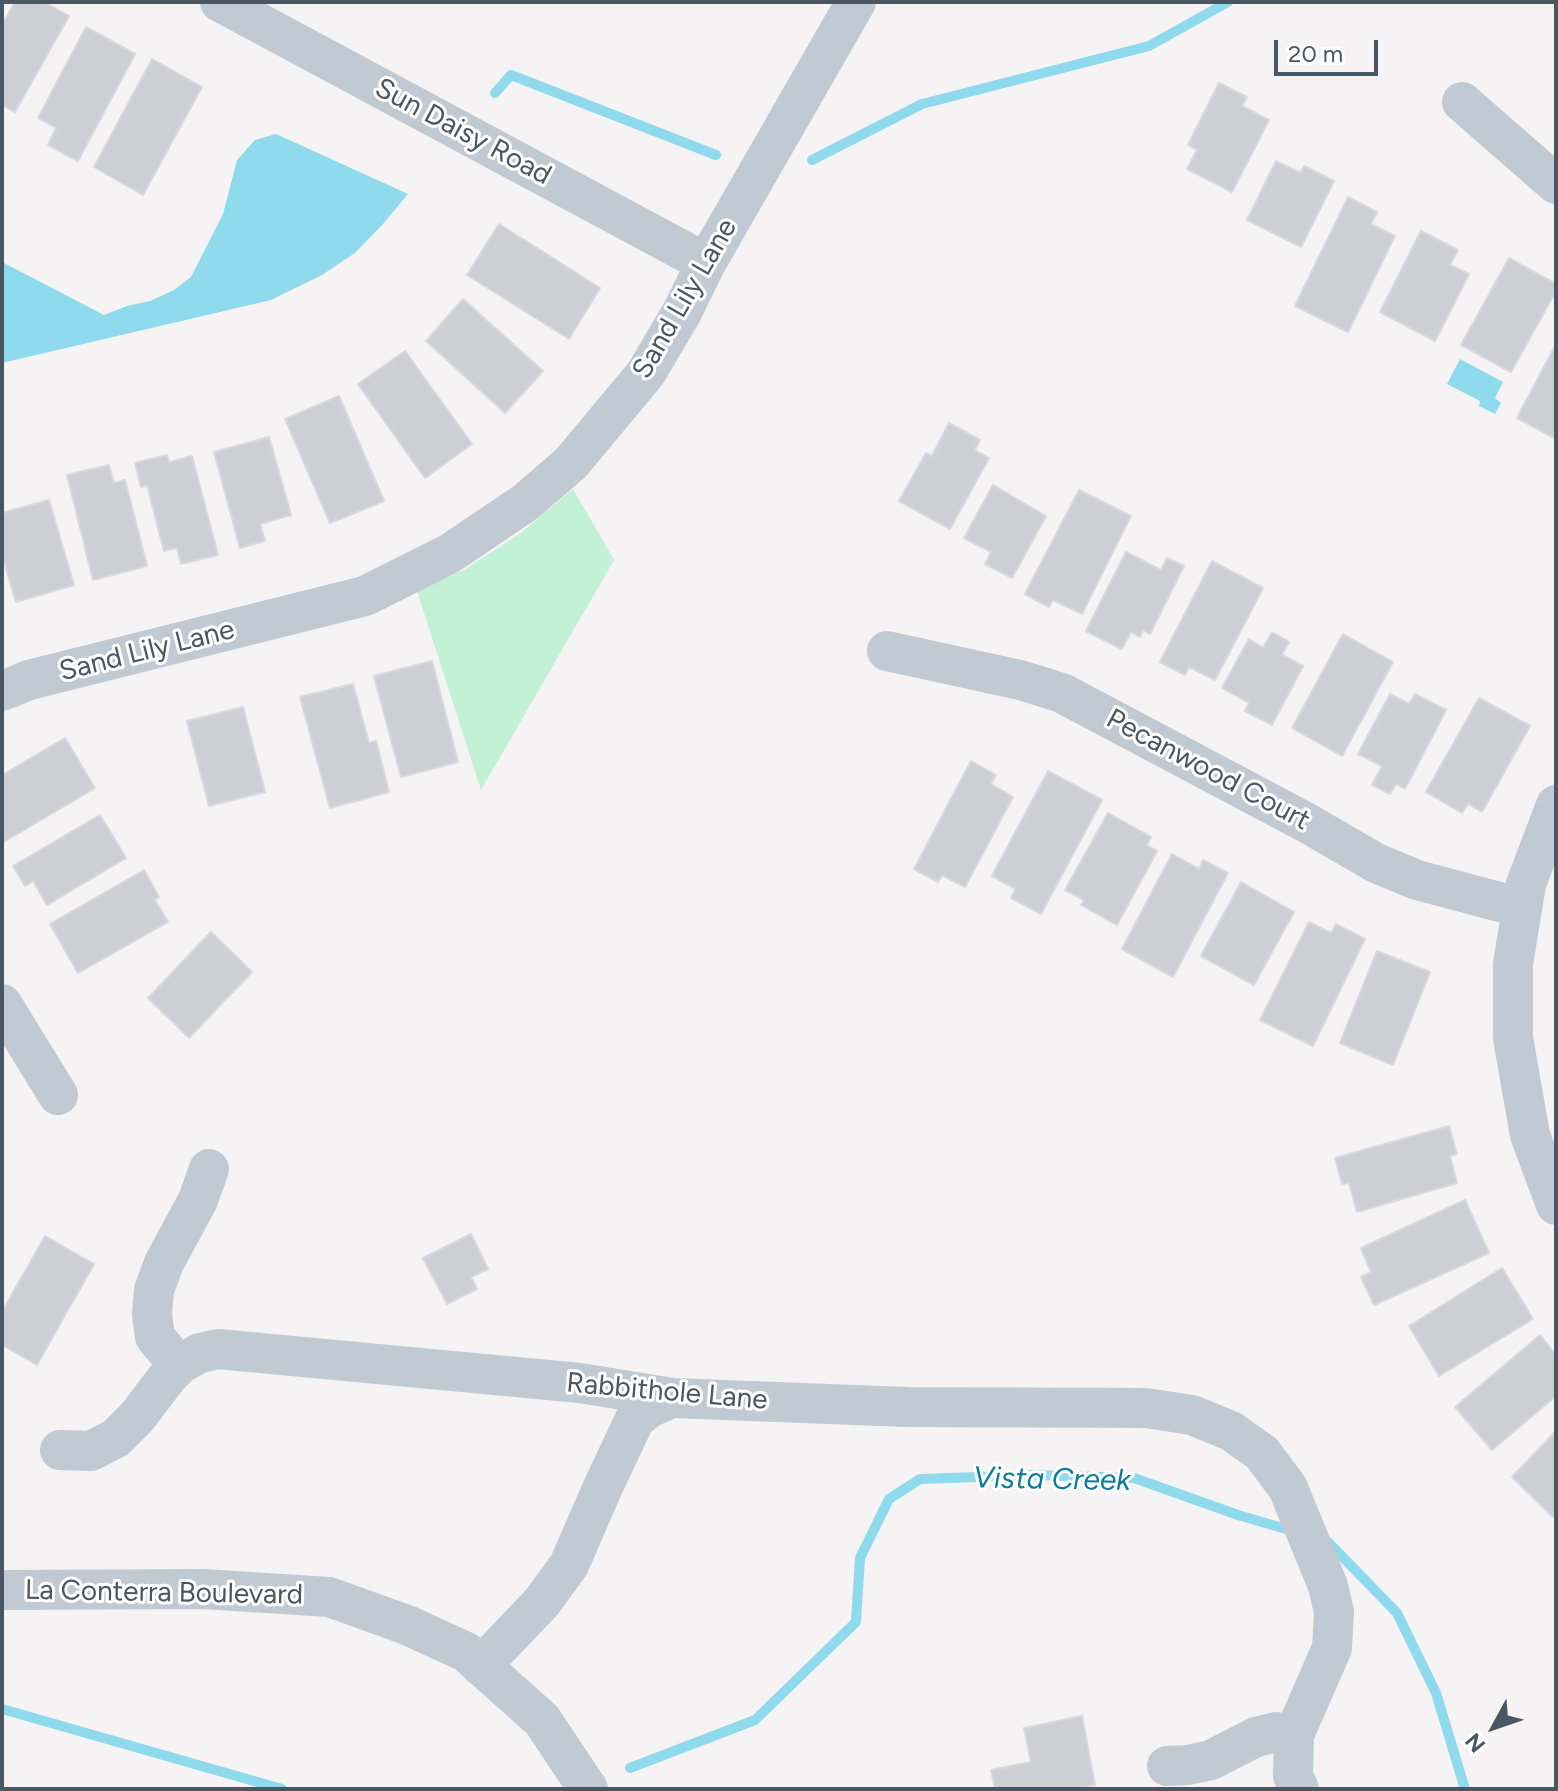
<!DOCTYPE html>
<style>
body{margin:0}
#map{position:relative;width:1558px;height:1791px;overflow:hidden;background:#f5f3f3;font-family:Figtree,sans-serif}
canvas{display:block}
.frame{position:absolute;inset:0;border:4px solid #4a5661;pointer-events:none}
.north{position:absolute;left:1454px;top:1687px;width:80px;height:80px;-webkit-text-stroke:6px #fff;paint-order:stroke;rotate:230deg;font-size:22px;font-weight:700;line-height:32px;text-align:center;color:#4a5661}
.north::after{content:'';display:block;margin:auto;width:28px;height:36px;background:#4a5661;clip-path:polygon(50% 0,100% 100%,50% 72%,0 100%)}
.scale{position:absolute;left:1274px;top:40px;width:104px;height:36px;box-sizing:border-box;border:4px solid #4a5661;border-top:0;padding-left:10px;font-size:24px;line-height:28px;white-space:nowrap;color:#4a5661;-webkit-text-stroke:6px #fff;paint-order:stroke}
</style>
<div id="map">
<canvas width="1558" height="1791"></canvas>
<div class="frame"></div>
<div class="north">N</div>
<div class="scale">20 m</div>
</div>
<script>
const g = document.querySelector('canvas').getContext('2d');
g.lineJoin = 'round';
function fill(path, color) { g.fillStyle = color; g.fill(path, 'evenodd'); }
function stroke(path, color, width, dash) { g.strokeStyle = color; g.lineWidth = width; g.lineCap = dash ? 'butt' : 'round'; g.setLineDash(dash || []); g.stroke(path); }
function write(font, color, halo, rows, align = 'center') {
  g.font = font + ' Figtree,sans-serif'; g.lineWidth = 6; g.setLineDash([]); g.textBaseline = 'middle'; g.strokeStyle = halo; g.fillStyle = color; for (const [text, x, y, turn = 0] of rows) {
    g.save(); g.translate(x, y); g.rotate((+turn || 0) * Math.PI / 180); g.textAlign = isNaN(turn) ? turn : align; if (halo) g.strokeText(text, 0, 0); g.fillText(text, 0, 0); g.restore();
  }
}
const green = new Path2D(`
 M 573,489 L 614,560 L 481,790 L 417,591 L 464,570 L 521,533 Z`);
const water = new Path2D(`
 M 276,134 L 408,194 L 383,224 L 355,253 L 322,275 L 271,300 L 2,363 L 2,262 L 104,315 L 127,306 L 150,301 L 174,290 L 191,277 L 223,214 L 237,160 L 255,140 Z
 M 1460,359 L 1503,382 L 1495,398 L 1501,403 L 1495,414 L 1479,406 L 1480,401 L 1447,384 Z`);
const stream = new Path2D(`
 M 495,93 L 511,75 L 716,155
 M 812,160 L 922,104 L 1149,46 L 1228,2
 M 1327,1541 L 1397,1613 L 1436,1693 L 1465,1789
 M 2,1709 L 282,1789
 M 630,1768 L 755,1720 L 856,1622 L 860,1558 L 889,1499 L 920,1479 L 1035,1475 L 1134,1478 L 1238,1515 L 1296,1532`);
const building = new Path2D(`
 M 15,2 L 44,2 L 69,16 L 15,112 L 2,105 L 2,25 Z
 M 86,27 L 135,54 L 78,161 L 48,145 L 56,128 L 38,118 Z
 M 152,59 L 202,87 L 143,195 L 94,167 Z
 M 1219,83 L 1247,97 L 1242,106 L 1269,120 L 1232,192 L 1187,169 L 1197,150 L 1188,145 Z
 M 1276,161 L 1301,173 L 1304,166 L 1334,181 L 1301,247 L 1247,220 Z
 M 1348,197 L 1377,212 L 1371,224 L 1395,236 L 1348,332 L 1295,306 Z
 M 499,224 L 600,288 L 569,339 L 467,275 Z
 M 1421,231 L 1458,250 L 1450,265 L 1469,274 L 1435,341 L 1380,312 Z
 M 1509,258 L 1556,284 L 1556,291 L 1511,372 L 1461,345 Z
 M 463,299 L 543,371 L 505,413 L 426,341 Z
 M 1556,344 L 1556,439 L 1517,418 Z
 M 405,351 L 472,444 L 425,478 L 358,384 Z
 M 339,396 L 384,501 L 330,523 L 285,419 Z
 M 949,423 L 980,440 L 975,450 L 989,458 L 950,529 L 899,501 L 926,453 L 932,456 Z
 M 269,437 L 291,515 L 260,524 L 265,541 L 240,548 L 214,452 Z
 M 167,455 L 169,462 L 192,456 L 218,555 L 181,564 L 177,548 L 164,551 L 147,485 L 141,487 L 135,463 Z
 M 109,465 L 114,483 L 125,480 L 147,566 L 93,580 L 67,475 Z
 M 993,485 L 1046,516 L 1012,578 L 985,564 L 991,552 L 964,538 Z
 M 1079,490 L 1131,516 L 1082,614 L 1053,600 L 1049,607 L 1025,594 Z
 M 49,500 L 74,585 L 16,602 L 2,555 L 2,513 Z
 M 1126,552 L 1161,570 L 1167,558 L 1184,566 L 1150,634 L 1143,630 L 1140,637 L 1131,632 L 1122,649 L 1086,631 Z
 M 1212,561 L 1263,588 L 1215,680 L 1189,667 L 1185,675 L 1160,662 Z
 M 1272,632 L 1289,642 L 1282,655 L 1303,666 L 1272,725 L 1245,711 L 1249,703 L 1222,688 L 1249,639 L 1263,648 Z
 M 1343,634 L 1393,662 L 1342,756 L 1292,728 Z
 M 432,661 L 458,762 L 401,777 L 374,676 Z
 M 353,684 L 369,743 L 376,741 L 389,792 L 330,808 L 300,697 Z
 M 1390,694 L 1409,704 L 1415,694 L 1446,710 L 1405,789 L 1396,784 L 1390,794 L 1372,785 L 1382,766 L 1358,754 Z
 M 1479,698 L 1530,726 L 1482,812 L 1468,804 L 1462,813 L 1426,792 Z
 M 243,707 L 265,792 L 209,806 L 187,721 Z
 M 65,738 L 95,788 L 2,843 L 2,775 Z
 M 971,761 L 996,775 L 991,784 L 1013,797 L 965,887 L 942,875 L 938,882 L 914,869 Z
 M 1048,771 L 1102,800 L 1041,914 L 1011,898 L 1016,889 L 992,876 Z
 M 1108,813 L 1151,837 L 1147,845 L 1157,851 L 1117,925 L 1081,905 L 1084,900 L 1065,890 Z
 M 100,815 L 126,858 L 47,905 L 33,881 L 25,886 L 13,866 Z
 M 1172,854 L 1199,869 L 1203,860 L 1228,873 L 1173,977 L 1122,949 Z
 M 144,870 L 159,897 L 155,900 L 168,922 L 78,973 L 50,924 Z
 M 1241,882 L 1294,912 L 1254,985 L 1201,956 Z
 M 1309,922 L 1331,933 L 1336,924 L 1365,939 L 1313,1046 L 1260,1020 Z
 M 211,932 L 252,972 L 189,1038 L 148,998 Z
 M 1377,951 L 1430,972 L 1393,1065 L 1340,1043 Z
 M 1449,1126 L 1457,1154 L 1450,1156 L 1457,1183 L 1357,1212 L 1349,1183 L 1342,1184 L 1335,1158 Z
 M 1465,1200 L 1489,1253 L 1374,1305 L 1361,1277 L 1371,1272 L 1361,1248 Z
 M 471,1234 L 488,1269 L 471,1277 L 477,1289 L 447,1304 L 423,1258 Z
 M 45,1236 L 94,1264 L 37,1365 L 2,1345 L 2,1312 Z
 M 1502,1268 L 1533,1319 L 1439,1376 L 1409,1326 Z
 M 1540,1335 L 1556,1355 L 1556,1396 L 1492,1450 L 1455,1407 Z
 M 1556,1431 L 1556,1515 L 1553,1517 L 1512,1477 Z
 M 1082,1716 L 1095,1785 L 1074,1789 L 995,1789 L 991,1770 L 1031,1762 L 1024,1728 Z`);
const street = new Path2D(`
 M 220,2 L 706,263
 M 1462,102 L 1556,184
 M 887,651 L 1020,680 L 1062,693 L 1307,823 L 1376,863 L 1417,880 L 1522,908
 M 2,691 L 29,680 L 365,596 L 449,554 L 526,502 L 571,463 L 646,373 L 682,312 L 706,263 L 856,2
 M 1556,805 L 1526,884 L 1513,964 L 1513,1038 L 1530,1135 L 1556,1205
 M 2,1004 L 58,1095
 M 180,1364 L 170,1355 L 155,1337 L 152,1314 L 154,1290 L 164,1263 L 198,1200 L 209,1169
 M 60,1450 L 91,1451 L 116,1438 L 137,1417 L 169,1375 L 180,1364 L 200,1353 L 218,1349 L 580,1383 L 672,1398 L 907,1407 L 1146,1408 L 1192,1415 L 1231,1431 L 1262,1453 L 1288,1488 L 1328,1586 L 1334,1612 L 1332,1648 L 1294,1735 L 1293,1776 L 1299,1789
 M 2,1590 L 203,1589 L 329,1597 L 407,1625 L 466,1652 L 542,1720 L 588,1789
 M 481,1666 L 542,1602 L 569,1565 L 602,1489 L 635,1419 L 649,1408 L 672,1398
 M 1167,1766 L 1188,1765 L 1211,1760 L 1256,1737 L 1276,1732 L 1294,1735`);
const streetNames = [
 ["Sun Daisy Road",463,132,28],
 ["Sand Lily Lane",685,299,-60],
 ["Sand Lily Lane",147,651,-14],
 ["Pecanwood Court",1208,770,28],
 ["Rabbithole Lane",667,1392,5],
 ["La Conterra Boulevard",164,1593,1]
];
const waterNames = [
 ["Vista Creek",1052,1480,1]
];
fill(green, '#c3f1d5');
fill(water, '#90daee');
stroke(stream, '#90daee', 10);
fill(building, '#cdcfd5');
stroke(building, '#d7d9de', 2);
stroke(street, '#c1cad2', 40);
write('28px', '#4a5661', '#fff', streetNames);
write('italic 30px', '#0c7c9b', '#fff', waterNames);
</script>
